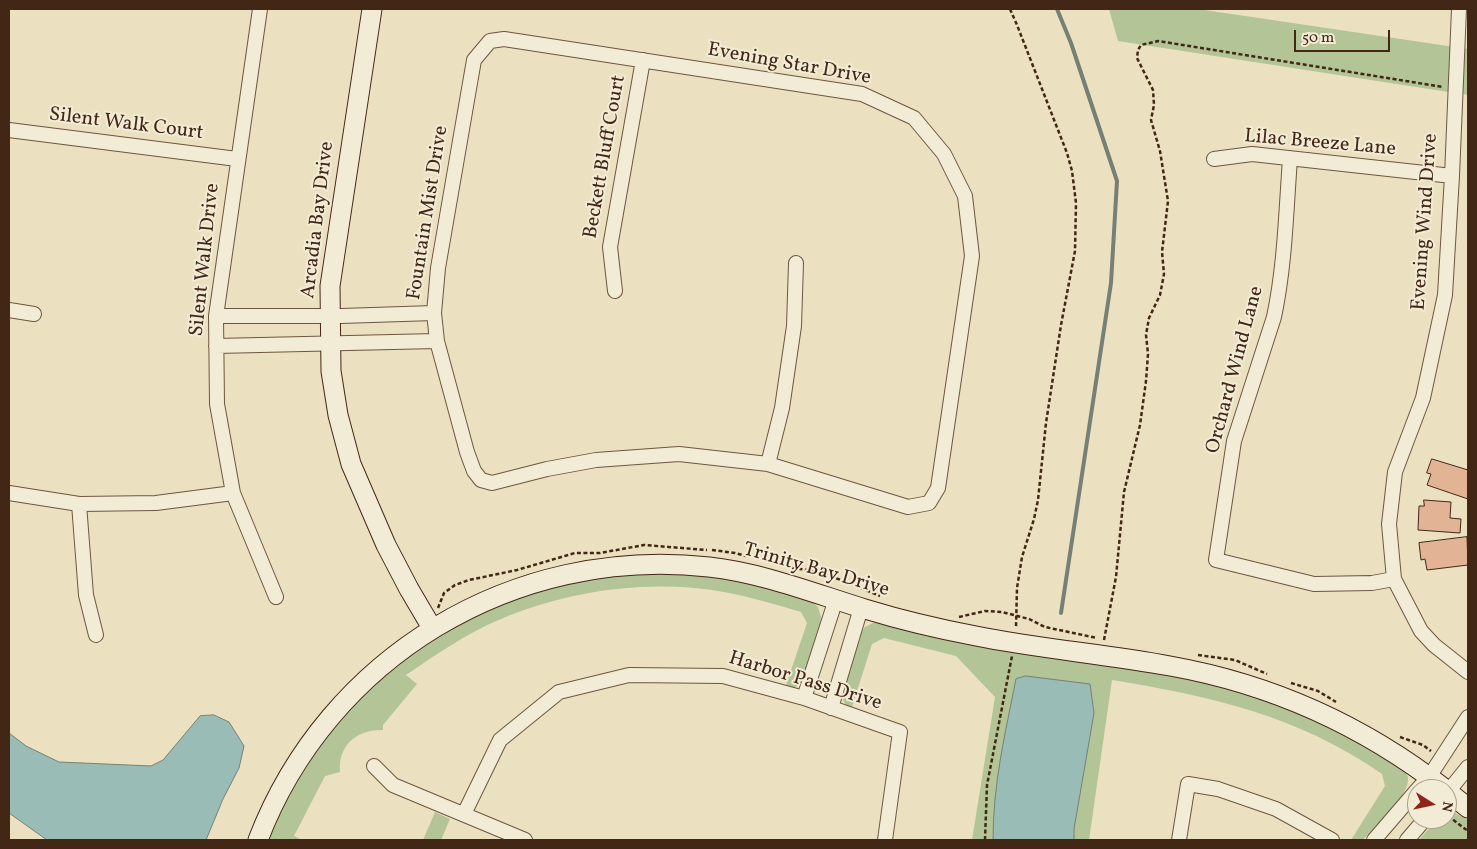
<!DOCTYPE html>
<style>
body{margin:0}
#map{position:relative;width:1477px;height:849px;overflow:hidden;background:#ebe1c0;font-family:Vollkorn,serif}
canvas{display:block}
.frame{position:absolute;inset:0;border:10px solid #432716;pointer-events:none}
.north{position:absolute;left:1407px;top:779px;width:50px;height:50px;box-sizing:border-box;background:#f2ecd6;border:1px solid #ac9d89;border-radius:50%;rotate:100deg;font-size:14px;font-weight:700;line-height:20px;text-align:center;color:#432716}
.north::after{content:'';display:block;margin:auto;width:18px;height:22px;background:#8f2418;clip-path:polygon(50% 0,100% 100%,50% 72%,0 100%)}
.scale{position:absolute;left:1294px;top:30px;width:96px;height:22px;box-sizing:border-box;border:2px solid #432716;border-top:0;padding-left:6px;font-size:15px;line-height:18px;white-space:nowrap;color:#432716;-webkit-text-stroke:4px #f2ecd6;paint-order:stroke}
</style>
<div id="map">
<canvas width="1477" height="849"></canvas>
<div class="frame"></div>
<div class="north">N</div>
<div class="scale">50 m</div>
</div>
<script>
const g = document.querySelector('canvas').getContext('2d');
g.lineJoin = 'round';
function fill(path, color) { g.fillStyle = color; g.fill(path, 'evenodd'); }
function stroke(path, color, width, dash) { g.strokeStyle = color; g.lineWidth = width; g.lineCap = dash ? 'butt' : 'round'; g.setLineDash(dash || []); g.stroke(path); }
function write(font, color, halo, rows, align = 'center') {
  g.font = font + ' Vollkorn,serif'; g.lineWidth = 4; g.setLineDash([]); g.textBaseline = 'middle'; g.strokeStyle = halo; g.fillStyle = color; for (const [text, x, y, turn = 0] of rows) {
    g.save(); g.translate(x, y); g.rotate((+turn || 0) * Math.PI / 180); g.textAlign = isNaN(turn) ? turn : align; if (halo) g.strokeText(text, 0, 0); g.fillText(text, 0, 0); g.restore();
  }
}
const green = new Path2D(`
 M 1109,9 L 1198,9 L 1468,49 L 1468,95 L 1118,41 Z
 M 622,573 L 681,573 L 729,578 L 770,587 L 812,602 L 818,607 L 821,617 L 820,626 L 802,682 L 792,690 L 785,688 L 807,623 L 801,612 C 775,604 750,597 724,592 C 650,579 570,590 501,619 C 467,633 437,654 406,675 L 417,684 L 383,725 L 383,730 C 357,729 338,745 340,772 L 325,776 L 294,836 L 303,840 L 267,840 L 293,786 L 331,729 L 364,694 L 413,651 L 462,621 L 515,597 L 568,581 Z
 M 875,622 L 1183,677 L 1270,700 L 1347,735 L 1405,770 C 1406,773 1407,775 1408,777 C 1411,795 1374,827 1363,840 L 1351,840 L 1385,786 L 1382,774 C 1299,716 1211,696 1112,680 L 1089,840 L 972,840 L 995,697 L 956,656 L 884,638 L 872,644 L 851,710 C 845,705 842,700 842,692 L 861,633 L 865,627 Z
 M 435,812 L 450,819 L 441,840 L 423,840 Z
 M 1455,813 L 1468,820 L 1468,840 L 1419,840 L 1437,819 L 1447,819 L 1447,814 Z`);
const water = new Path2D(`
 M 1026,676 L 1090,684 L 1094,713 L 1074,829 L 1074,840 L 993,840 C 993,784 1005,734 1016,679 Z
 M 214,715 L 229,722 L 244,746 L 239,768 L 223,799 L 206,840 L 47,840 L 9,813 L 9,733 L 26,746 L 59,762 L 151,766 L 163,760 L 200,716 Z`);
const stream = new Path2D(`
 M 1057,9 L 1071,43 L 1117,181 L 1111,283 L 1061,613`);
const building = new Path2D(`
 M 1432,459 L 1468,470 L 1468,499 L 1427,485 L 1431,474 L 1427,473 Z
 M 1424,500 L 1451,502 L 1450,518 L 1461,519 L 1460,533 L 1418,530 L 1419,506 L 1424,506 Z
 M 1467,537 L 1468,565 L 1427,570 L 1425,559 L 1421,560 L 1419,543 Z`);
const path = new Path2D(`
 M 1010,9 L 1017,25 L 1067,153 L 1072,171 L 1076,203 L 1075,251 L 1061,325 L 1046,423 L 1038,500 L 1034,519 L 1022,557 L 1017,588 L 1016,627
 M 712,550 L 735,553 L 746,556
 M 792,568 C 824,571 851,584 880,596
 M 438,608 L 444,593 L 455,585 L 469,580 L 517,570 L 575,553 L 600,553 L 644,545 L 707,550
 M 959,617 L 985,611 L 1002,612 L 1029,619 L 1045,627 L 1097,638
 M 1104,640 L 1116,577 L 1124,492 L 1140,425 L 1146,381 L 1148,354 L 1146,335 L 1149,318 L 1160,295 L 1164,274 L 1162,252 L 1168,201 L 1160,151 L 1151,120 L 1154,105 L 1153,90 L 1137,58 L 1138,50 L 1141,45 L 1158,41 L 1443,87
 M 1198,655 L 1235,660 L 1267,674
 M 1291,683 L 1318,691 L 1336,702
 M 1400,737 L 1423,745 L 1431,751
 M 1451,814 L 1452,819 L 1468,831
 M 985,840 L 987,785 L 1012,656`);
const street = new Path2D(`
 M 260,9 L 216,316 L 217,404 L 233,493 L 276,597
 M 1459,9 L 1452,176 L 1445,295 L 1423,398 L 1395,472 L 1389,524 L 1394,579 L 1421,631 L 1434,645 L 1468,672
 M 504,39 L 862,94 L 914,118 L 944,154 L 965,196 L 972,256 L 938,488 L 929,503 L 908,507 L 768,464 L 679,454 L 596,460 L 547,469 L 492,483 L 481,480 L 474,471 L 467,452 L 437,341 L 434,313 L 438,268 L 474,60 L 490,41 Z
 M 9,130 L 237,159
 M 1214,159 L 1252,154 L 1452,176
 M 1290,159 C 1286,212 1285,265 1274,317 L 1234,441 L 1216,560 L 1314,584 L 1372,583 L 1394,579
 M 615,291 L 610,247 L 643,60
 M 9,310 L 34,314
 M 216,316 L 341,316 L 434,313
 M 216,346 L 437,341
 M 768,464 L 782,408 L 794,326 L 796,263
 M 9,493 L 79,504 L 156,503 L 233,493
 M 79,504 L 86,595 L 96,635
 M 804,698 L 836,599
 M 831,708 L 861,608
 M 374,766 L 393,785 L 525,840
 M 1418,789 L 1429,777 L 1468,717
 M 1447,793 L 1468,767
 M 464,814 L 500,740 L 559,692 L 629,675 L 723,676 L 804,698 L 900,732 L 885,840
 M 1179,840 L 1188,784 L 1218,789 L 1276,809 L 1332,840
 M 1374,840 L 1417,790
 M 1407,840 L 1425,819`);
const secondary = new Path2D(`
 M 372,9 L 330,286 L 331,371 L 338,415 L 351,464 L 386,545 L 409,589 L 432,628
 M 1447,791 L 1468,808
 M 258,840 C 328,657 514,545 709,567 C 763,573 813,593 865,609 C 901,620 939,629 976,636 C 1040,649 1106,654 1170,666 C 1271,684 1364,726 1445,789`);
const streetNames = [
 ["Evening Star Drive",789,65,10],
 ["Silent Walk Court",126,125,7],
 ["Lilac Breeze Lane",1320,144,5],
 ["Beckett Bluff Court",606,157,-80],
 ["Fountain Mist Drive",429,213,-81],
 ["Arcadia Bay Drive",319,220,-83],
 ["Evening Wind Drive",1426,222,-86],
 ["Silent Walk Drive",206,260,-84],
 ["Orchard Wind Lane",1236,370,-75],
 ["Trinity Bay Drive",816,571,16],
 ["Harbor Pass Drive",805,682,17]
];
fill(green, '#b3c496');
fill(water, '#99bcb6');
stroke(water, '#778076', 1);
stroke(stream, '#778076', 4);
fill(building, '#e2b395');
stroke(building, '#432716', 1);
stroke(street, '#6d5640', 16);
stroke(secondary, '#432716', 21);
stroke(path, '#432716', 2.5, [4, 2.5]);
stroke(street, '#f2ecd6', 14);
stroke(secondary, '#f2ecd6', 19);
write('20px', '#432716', '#f2ecd6', streetNames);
</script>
